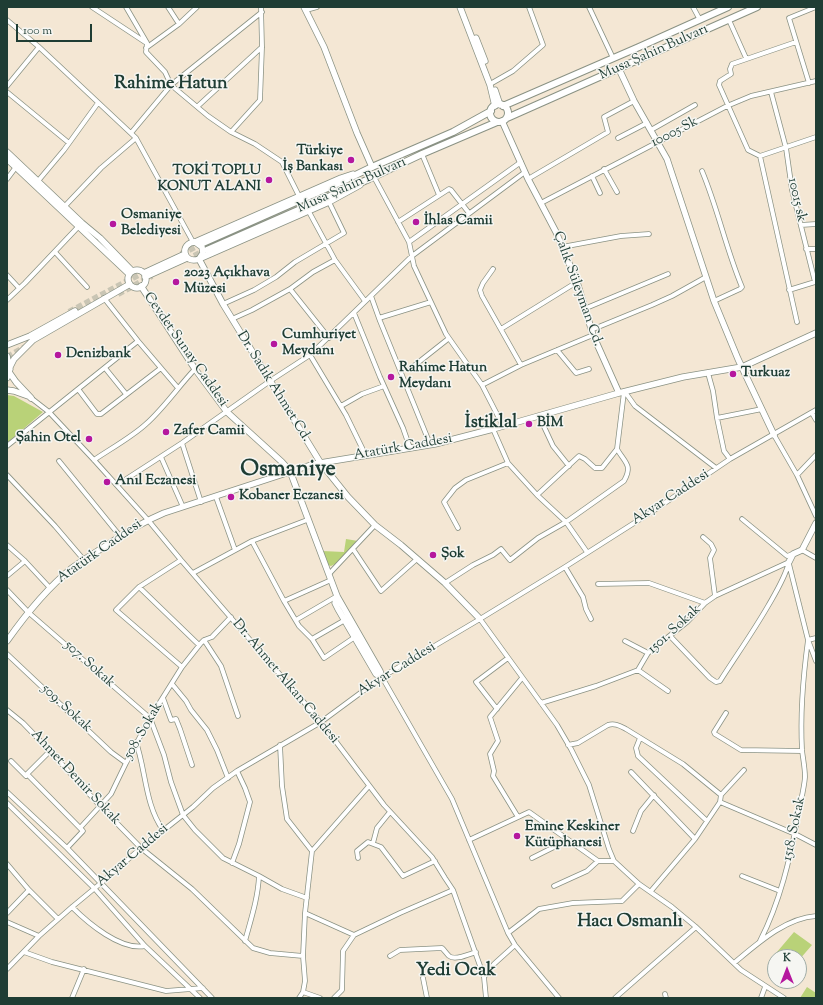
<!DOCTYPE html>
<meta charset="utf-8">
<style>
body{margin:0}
#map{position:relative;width:823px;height:1005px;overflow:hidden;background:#f4e7d4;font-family:"Sorts Mill Goudy",serif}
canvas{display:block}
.frame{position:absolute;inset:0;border:8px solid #1f3d34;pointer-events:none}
.north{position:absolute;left:767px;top:949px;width:40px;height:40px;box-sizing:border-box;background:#f6f6f2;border:1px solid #a0aca6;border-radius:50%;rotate:0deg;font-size:11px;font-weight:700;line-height:16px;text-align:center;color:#1f3d34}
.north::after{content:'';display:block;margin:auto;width:14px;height:18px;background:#b5179e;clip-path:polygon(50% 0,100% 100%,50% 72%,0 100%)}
.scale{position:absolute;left:16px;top:24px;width:76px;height:18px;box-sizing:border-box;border:2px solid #1f3d34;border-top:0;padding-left:5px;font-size:12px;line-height:14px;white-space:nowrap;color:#1f3d34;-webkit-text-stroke:3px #f6f6f2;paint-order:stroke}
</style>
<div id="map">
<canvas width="823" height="1005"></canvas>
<div class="frame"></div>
<div class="north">K</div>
<div class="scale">100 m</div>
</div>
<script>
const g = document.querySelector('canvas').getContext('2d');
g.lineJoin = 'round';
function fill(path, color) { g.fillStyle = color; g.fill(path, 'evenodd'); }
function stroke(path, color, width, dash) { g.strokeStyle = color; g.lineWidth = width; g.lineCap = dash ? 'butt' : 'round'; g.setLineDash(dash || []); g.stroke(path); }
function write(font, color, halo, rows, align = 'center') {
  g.font = font + ' "Sorts Mill Goudy",serif'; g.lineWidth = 3; g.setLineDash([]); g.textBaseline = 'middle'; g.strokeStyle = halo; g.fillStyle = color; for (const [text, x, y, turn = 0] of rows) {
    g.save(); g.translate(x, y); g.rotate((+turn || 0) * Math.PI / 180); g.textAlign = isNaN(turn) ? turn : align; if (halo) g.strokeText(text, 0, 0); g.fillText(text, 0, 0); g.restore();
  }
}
const green = new Path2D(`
 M 7,395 L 14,396 L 43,412 L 7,443 Z
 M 346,539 L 358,541 L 339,562 L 331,566 L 327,565 L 322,551 L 344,552 Z
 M 794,932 L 812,945 L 799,960 L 799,957 L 775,957 L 775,962 L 771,959 Z
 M 807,987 L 816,993 L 816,998 L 800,998 Z`);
const primaryTunnel = new Path2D(`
 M 181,254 L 203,243
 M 186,260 L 206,250
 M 118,294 L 152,276
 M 69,312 L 148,270
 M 7,357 L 25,347`);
const street = new Path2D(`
 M 92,7 L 145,42
 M 126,7 L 147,43 L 146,52 L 165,72 L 171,85 L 208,116 L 231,132 L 255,144 L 282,162 L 299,196
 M 168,7 L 179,24
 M 589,7 L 613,58
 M 693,7 L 700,20
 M 306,10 L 317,7
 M 7,20 L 39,47 L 136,138 L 193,242
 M 729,20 L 746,58
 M 796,42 L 732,64 L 730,69 L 731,74 L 720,81 L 719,85 L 748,150 L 760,156 L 797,322
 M 146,48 L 179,24 L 197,7
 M 492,83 L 513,71 L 543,45 L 529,7
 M 809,83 L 789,18 L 816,7
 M 7,86 L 39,47
 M 7,92 L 69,143
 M 771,92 L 786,148 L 792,190 L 815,282 L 789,290
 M 198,106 L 262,47
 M 651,130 L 695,105
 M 231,132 L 260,100 L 262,47 L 261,7
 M 131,133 L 171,85 L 262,12
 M 618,138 L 647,123
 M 422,154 L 439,195
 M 760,156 L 816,137
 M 604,169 L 617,192
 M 702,171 C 718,209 726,249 742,287 L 740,289 L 714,301
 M 592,176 L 600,193
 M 374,177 L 409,242 L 414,266 L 446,334 L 482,385 L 503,426
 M 7,179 L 16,167
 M 528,179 L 608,132 L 604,117 L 634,101
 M 38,181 L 64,150 L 98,103
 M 541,203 L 727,106 L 751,96 L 816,81
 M 65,206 L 101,168 L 136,138
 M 308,210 L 335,260 L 365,301
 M 398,222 L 449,189 L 451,190 L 469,213
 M 801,225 L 816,224
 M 409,242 L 521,162
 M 562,247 L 621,236 L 649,234
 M 806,249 L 816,249
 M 55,252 L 87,287
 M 493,269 L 483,283 L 480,290 L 482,296 L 521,365
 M 7,275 L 19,288
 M 290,289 L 329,338
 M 371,296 L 380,321 L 430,444
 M 104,298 L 138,341 L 178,388
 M 7,300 L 25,283 L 79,226
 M 223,304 L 254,290 L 276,277 L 295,262 L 344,233 L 329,202
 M 584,309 L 668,274
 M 354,313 L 380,377 L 403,428 L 410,448
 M 379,318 L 431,302
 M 232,319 L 252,310 L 290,289 L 313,272 L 335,260
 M 501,329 L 577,282
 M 591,330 L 652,305 L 672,296 L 706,277
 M 557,350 L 576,373 L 589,369
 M 310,355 L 346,415 L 366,456
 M 105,368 L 126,394
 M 410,369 L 448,339
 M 708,373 L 713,391 L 717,418 L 762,409
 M 482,385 L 521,365 L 593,335
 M 78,389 L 97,414 L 101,414 L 161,368
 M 625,392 L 635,406 L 716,468
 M 31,398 L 49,412 L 94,460 L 148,520 L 181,560 L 321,722 L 384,805 L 432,857 L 445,878 L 453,890 L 484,977 L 486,998
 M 341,406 L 362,394 L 384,386
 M 812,413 L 816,420
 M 539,416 L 553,446 L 569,466
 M 717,418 L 724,451 L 730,459
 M 493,429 L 508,463 L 537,495 L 566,522 L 587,552
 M 774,435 L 797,475 L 816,516
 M 182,443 L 201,502
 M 7,446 L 138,341
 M 161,457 L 183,507
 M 94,460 C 110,449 132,437 146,424 C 164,408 178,387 195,369
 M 59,461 L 120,536
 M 7,475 L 55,526 L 84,560
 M 797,475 L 816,455
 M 117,485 L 182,443 L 270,381 L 310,355 L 412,256 L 525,172
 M 537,495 L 579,456 L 585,459 L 595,468 L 602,468 L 617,449 L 624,392
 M 216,497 L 235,550
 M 742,519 L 787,556 L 793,554
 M 458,528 L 444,502 L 455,488 L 466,480 L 508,463
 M 703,537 L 711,544 L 714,550 L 710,558 L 715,596
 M 252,541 L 284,601
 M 7,545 L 25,561 L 50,588
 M 353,549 L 381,591 L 417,559
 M 802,550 L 816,558
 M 181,560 L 139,587 L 116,610 L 182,667
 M 789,564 L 808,640 L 816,661
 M 565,567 L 583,597 L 586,609 L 591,619
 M 193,573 L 252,541 L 307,520
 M 329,574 L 375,525
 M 7,576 L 25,561
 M 331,580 L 284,601 L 299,626 L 312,639 L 324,658 L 355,637
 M 445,583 L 473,565 L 493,555 L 501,549 L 510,560 L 538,538 L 566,522 L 624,481 C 633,465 625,463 617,449
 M 598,584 L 649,583 L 705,603
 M 139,587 L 199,645
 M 7,590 L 28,612 L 150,718 L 164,755 L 171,782 L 183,815 L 195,830 L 223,858 L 259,876 L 282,889 L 307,898
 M 480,619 L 557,725 L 571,749 L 589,785 L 609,849 L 614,861 L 639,884 L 672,907 L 696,927 L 741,970 L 784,998
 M 296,620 L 337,596
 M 670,636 L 710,678 L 716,682 L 720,681 C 736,656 753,632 768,606 C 776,592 785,578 789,562
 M 312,639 L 345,620
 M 204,640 L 221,666 L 238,716
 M 625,641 L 648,653
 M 7,654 L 111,752 L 126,763
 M 638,670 L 668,691
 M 382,677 L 452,799 L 508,933 L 515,945 L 559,998
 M 172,684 L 186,701 L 191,710 L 207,730 L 217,750 L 228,778
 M 163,698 L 171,720 L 176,719 L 180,729 L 192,765
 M 541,703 L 596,686 L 638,670 L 648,653 L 687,622 L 705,603 L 715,596 L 789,562
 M 497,709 L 476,682 L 508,658
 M 7,710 L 23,723 L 50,751 L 100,806 L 141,848 L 192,889 L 253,948 L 270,953 L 303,956
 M 726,713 L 714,732 L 715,734 L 741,750 L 802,751
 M 640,738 L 636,748 L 638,756 L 707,821
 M 136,742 C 146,771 145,805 163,830
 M 280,745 L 282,786 L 287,819 L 312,851 L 305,913 L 303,956 L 305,981 L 303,992 L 299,998
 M 568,745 L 578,743 L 608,725 C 615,723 620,726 626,729 L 683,764 L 721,795
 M 11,761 L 26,776 L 27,774 L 80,828
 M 631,772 L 695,839
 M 27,774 L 50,751
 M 7,792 L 67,848 L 212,998
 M 720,802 L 795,834 L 816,845
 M 7,803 L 94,888 L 145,946 L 200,998
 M 518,817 L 493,776 L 494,771 L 490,754 L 498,741 L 490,717 L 522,678
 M 633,831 L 641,811 L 654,795
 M 469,840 L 529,812 L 598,861 L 614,861
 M 373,843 L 377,828 L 390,812
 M 67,848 L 83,831 L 80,828 L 111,794 L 126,763 L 150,718 L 182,667 L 201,643 L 204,640 L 212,637 L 231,617
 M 312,851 L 369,786
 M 358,858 L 357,851 L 368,842 L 381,847 L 403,876 L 435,861
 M 532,858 L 568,840
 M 232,863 L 239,844 L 250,802 L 245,788 L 237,771
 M 7,864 L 29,890 L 58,919
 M 742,876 L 780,891
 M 554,886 L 587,871 L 598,861
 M 651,891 L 695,839 L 720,802 L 721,795 L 744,770
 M 72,907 C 88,923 121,951 145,946
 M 7,913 L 29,890
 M 305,913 L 354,935 L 400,913 L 453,890
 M 7,922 L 39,936
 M 508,933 L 539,909 L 573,903 L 622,901 L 639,884
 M 245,941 C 251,919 258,898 259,876
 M 760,941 C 780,902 790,859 798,816 C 800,803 804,790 805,777 C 805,768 803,759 802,750 C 800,713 803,677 808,640 L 816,638
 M 24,952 L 52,962 L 166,991 L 203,988
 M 390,956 L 400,950 L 442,948 C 445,951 446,953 449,956 C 455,961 469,954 476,952
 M 734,963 C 757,944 785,918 816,916
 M 7,969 L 39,936 L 72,907 L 101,883 L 141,848 L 193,807 L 213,788 L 237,771 L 321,722 L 382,677 L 480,619 L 565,567 L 653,511 L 730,459 L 816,410
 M 484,977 L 494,964 L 515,945
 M 423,978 L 427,998
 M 303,992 L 320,998
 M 665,994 L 666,998
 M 72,998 L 84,969
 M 334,998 L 342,990 L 343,951 L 354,935
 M 615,998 L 696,927
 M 761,998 L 765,987`);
const secondary = new Path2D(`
 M 304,7 L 324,47 L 357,133 L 372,167
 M 460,7 L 490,85 L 495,106
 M 476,38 L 485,61
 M 619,69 L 634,101 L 667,159 L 714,301 L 738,359 L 774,435
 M 495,90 L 500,105
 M 502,121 L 528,179 L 556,232 L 577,282 L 593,335 L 619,393
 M 7,152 L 82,223 L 100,238 L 132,271
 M 7,159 L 129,274
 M 360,185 L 329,202 L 199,259 L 223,304 L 320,462 L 348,497 L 375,525 L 401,545 L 445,583 L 480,619
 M 195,242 L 202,247 L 203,253 L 199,259 C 183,265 179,243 195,242 L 341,178 L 353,174
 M128 279a9 9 0 1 1 18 0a9 9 0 1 1-18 0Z
 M 144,273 L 185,254
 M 145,277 L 187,258
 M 141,286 L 195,369 L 227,412 L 282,462 L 290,471 L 337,596 L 380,671 L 382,677
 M 7,345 L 30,336 L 75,311
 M 7,356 L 10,369 L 7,378
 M 10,367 L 14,359 L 33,340 L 130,284
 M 9,372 L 16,382 L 31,398
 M 7,390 L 14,391 L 28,396
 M 789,562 L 793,554 L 802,550 L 816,523
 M 337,596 L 335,603 L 338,609 L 376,674 L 382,677
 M 7,641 C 26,614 46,589 72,568 C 84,559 98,551 110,543 C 128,531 145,521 164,513 L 314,464 L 435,444 L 493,429 L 619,393 L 683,377 L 742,367 L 816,333`);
const primary = new Path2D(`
 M490 113a9 9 0 1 1 18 0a9 9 0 1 1-18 0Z
 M 503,106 L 639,47 L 728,7
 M 507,118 L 757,7
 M 203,243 L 341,182 L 372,167 L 453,132 L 491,111
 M 207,250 L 369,179 L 422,154 L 497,122`);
const markers = [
 [351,160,4,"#b5179e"],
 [269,180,4,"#b5179e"],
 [416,222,4,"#b5179e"],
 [113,224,4,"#b5179e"],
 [176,282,4,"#b5179e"],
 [274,344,4,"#b5179e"],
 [58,355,4,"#b5179e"],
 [733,374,4,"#b5179e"],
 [391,377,4,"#b5179e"],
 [529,424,4,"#b5179e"],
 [166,432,4,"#b5179e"],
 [89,439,4,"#b5179e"],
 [107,482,4,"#b5179e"],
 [231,497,4,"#b5179e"],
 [433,555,4,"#b5179e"],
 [517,836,4,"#b5179e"]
];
const streetNames = [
 ["Musa Şahin Bulvarı",654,53,-24],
 ["10005 Sk",675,133,-27],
 ["Musa Şahin Bulvarı",352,186,-24],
 ["10015 sk",796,200,77],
 ["Çalık Süleyman Cd.",577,289,70],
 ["Cevdet Sunay Caddesi",185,350,55],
 ["Dr. Sadık Ahmet Cd.",273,387,58],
 ["Atatürk Caddesi",403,448,-10],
 ["Akyar Caddesi",671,498,-33],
 ["Atatürk Caddesi",100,552,-35],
 ["1501. Sokak",675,630,-42],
 ["507. Sokak",89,665,42],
 ["Akyar Caddesi",397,670,-32],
 ["Dr. Ahmet Alkan Caddesi",285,682,50],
 ["509. Sokak",66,709,43],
 ["508. Sokak",144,731,-60],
 ["Ahmet Demir Sokak",75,778,47],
 ["1518. Sokak",795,829,-78],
 ["Akyar Caddesi",133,856,-40]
];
const poiNames = [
 ["Türkiye",343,152,"right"],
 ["İş Bankası",343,168,"right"],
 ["TOKİ TOPLU",261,172,"right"],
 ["KONUT ALANI",261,188,"right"],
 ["Osmaniye",121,216],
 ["Belediyesi",121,232],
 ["İhlas Camii",424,222],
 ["2023 Açıkhava",184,274],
 ["Müzesi",184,290],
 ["Cumhuriyet",282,336],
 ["Meydanı",282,352],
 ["Denizbank",66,355],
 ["Rahime Hatun",399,369],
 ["Meydanı",399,385],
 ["Turkuaz",741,374],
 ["BİM",537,424],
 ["Zafer Camii",174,432],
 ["Şahin Otel",81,439,"right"],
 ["Anıl Eczanesi",115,482],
 ["Kobaner Eczanesi",239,497],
 ["Şok",441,555],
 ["Emine Keskiner",525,828],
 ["Kütüphanesi",525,844]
];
const districtNames = [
 ["Rahime Hatun",171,85],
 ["İstiklal",491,424],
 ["Hacı Osmanlı",630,923],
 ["Yedi Ocak",456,972]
];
const townNames = [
 ["Osmaniye",288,471]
];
fill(green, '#b9d278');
stroke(primaryTunnel, '#c9c5b4', 6, [6, 3]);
stroke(street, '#8a9284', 5.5);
stroke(secondary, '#8a9284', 7);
stroke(primary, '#8a9284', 8);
stroke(street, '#fff', 4);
stroke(secondary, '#fff', 5.5);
stroke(primary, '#fff', 6);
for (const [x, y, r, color] of markers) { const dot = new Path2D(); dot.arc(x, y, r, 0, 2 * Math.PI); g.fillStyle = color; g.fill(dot); stroke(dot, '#f6f6f2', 1.5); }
write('14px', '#1f3d34', '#f6f6f2', streetNames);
write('bold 14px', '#1f3d34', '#f6f6f2', poiNames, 'left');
write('bold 18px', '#1f3d34', '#f6f6f2', districtNames);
write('bold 22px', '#1f3d34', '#f6f6f2', townNames);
</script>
